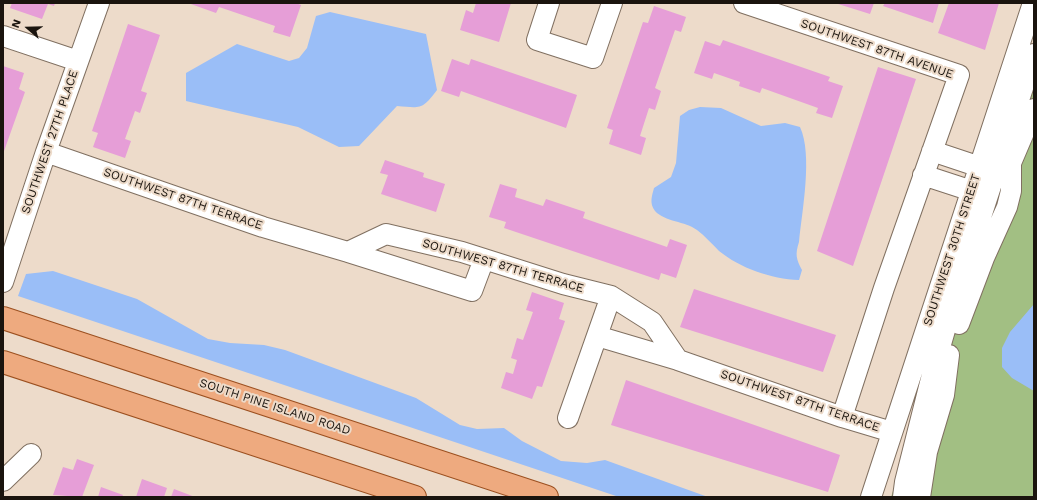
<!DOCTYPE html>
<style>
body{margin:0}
#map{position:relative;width:1037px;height:500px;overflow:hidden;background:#eddbca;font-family:"Work Sans",sans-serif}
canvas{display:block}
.frame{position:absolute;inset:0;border:4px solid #1a140e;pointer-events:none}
.north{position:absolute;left:8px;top:8px;width:40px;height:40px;-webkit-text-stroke:3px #eddbca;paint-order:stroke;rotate:290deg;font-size:11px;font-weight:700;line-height:16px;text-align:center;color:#1a140e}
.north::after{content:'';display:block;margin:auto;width:14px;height:18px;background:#1a140e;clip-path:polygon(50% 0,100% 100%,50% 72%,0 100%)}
</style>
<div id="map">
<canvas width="1037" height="500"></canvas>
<div class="frame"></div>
<div class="north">N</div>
</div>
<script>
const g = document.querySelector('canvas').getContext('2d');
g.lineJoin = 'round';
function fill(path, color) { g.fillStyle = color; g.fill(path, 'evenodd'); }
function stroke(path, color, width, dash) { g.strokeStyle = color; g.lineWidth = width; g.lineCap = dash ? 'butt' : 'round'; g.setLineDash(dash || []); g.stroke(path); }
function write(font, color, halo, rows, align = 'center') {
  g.font = font + ' "Work Sans",sans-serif'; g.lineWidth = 4; g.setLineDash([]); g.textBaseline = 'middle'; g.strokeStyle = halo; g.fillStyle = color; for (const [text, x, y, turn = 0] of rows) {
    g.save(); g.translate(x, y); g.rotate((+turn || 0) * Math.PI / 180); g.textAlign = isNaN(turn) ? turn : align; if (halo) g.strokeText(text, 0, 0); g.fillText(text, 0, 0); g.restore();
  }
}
const green = new Path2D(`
 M 1034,65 L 1034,497 L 891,497 Z`);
const water = new Path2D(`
 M 330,12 L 426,34 L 437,90 C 422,110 421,108 397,106 L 359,146 L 339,147 L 298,127 L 186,101 L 186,73 L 237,44 L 289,61 L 299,58 L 307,48 L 316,16 Z
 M 700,107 L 721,108 L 761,126 L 785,123 L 800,127 C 813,155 802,211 799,242 C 795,254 796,259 802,270 L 799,280 C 771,279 740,268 719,251 C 712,244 705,236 697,230 C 685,221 665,222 655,211 C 649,203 652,196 654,188 L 671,177 L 676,163 L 680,116 L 689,110 Z
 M 53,271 L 137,299 L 208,339 L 230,343 L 264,345 L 285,350 L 416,398 L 460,425 L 477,429 L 504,428 L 522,441 L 561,461 L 587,463 L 605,460 L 708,497 L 619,497 L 18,296 L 26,274 Z
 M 1034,304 L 1034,391 L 1012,378 L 1002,367 L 1002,348 L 1010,332 Z`);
const building = new Path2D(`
 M 12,3 L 55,3 L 54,6 L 48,4 L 42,19 L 10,8 Z
 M 188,3 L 296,3 L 301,5 L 290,37 L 273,32 L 275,26 L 219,7 L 216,13 Z
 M 476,3 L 511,3 L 499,42 L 460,30 L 466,10 L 473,13 Z
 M 835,3 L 874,3 L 870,14 Z
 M 885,3 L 939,3 L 933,23 L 883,6 Z
 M 949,3 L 999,3 L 985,50 L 938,33 Z
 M 654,6 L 686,17 L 681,32 L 675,30 L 655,88 L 661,91 L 655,110 L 649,108 L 640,136 L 646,138 L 641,155 L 609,144 L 613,130 L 607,128 L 643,22 L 648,23 Z
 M 128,24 L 160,35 L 141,91 L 147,93 L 140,113 L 135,111 L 125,139 L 131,141 L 125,158 L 93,147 L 98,133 L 92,131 Z
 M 723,40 L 830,77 L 828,81 L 843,86 L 832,118 L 816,113 L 818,108 L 762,88 L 760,93 L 739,86 L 740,82 L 714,73 L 712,79 L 694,73 L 705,41 L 720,46 Z
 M 452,59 L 469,65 L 471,59 L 577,95 L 566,128 L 461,91 L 459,97 L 441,91 Z
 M 3,66 L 24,73 L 19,89 L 25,92 L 3,154 Z
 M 878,67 L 916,79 L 853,266 L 817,251 Z
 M 385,160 L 424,173 L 423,177 L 445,184 L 436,212 L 381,194 L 388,175 L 380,173 Z
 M 500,184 L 517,189 L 515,197 L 543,206 L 546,199 L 585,212 L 583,218 L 667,247 L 670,239 L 687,245 L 676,278 L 661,273 L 659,280 L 504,228 L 506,222 L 489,217 Z
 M 694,289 L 836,335 L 823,372 L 680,327 Z
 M 532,292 L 564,303 L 559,319 L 565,321 L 542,387 L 537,386 L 532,399 L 501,388 L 506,372 L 513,374 L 517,360 L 511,358 L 517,338 L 523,340 L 533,312 L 526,310 Z
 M 626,380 L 840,455 L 828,492 L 611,425 Z
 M 77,459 L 94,465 L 82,497 L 53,495 L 63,467 L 73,470 Z
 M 142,479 L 167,488 L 164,497 L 136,497 Z
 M 101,487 L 123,495 L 122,497 L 98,497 Z
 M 174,489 L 195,497 L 171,497 Z`);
const minor = new Path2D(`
 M 549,3 L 537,40 L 593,58 L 612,3
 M 744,3 L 959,75 L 884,288 L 842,417
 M 3,36 L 78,61
 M 932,151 L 980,167
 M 46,152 L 263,227 L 348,252 L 386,234 L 462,252 L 563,284 L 611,296 L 652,322 L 678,360 L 842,417 L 892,432
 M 923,175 L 972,191
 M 348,252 L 472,291 L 484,259
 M 3,282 L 46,152 L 99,3
 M 959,324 L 984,258 L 1007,207 L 1011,191 L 1011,163 L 1034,109
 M 597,336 L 678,360
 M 568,418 L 611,296
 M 3,481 L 31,454
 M 871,497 L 1033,3
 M 903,497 L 905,482 L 932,375 L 952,306 L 1034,54
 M 920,497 L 927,452 L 944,395 L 949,355`);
const major = new Path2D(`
 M 3,318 L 547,497
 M 3,362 L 415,497`);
const streetNames = [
 ["SOUTHWEST 87TH AVENUE",877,49,19],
 ["SOUTHWEST 27TH PLACE",50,142,-71],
 ["SOUTHWEST 87TH TERRACE",183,199,19],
 ["SOUTHWEST 30TH STREET",952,250,-72],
 ["SOUTHWEST 87TH TERRACE",503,266,16],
 ["SOUTHWEST 87TH TERRACE",800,401,19],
 ["SOUTH PINE ISLAND ROAD",275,407,18]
];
fill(green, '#a2bf83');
fill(water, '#9abef7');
fill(building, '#e69ed7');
stroke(minor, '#807061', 22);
stroke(major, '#9c5020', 24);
stroke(minor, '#fff', 20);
stroke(major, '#eeaa7f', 22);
write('12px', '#1a140e', '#eddbca', streetNames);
</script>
